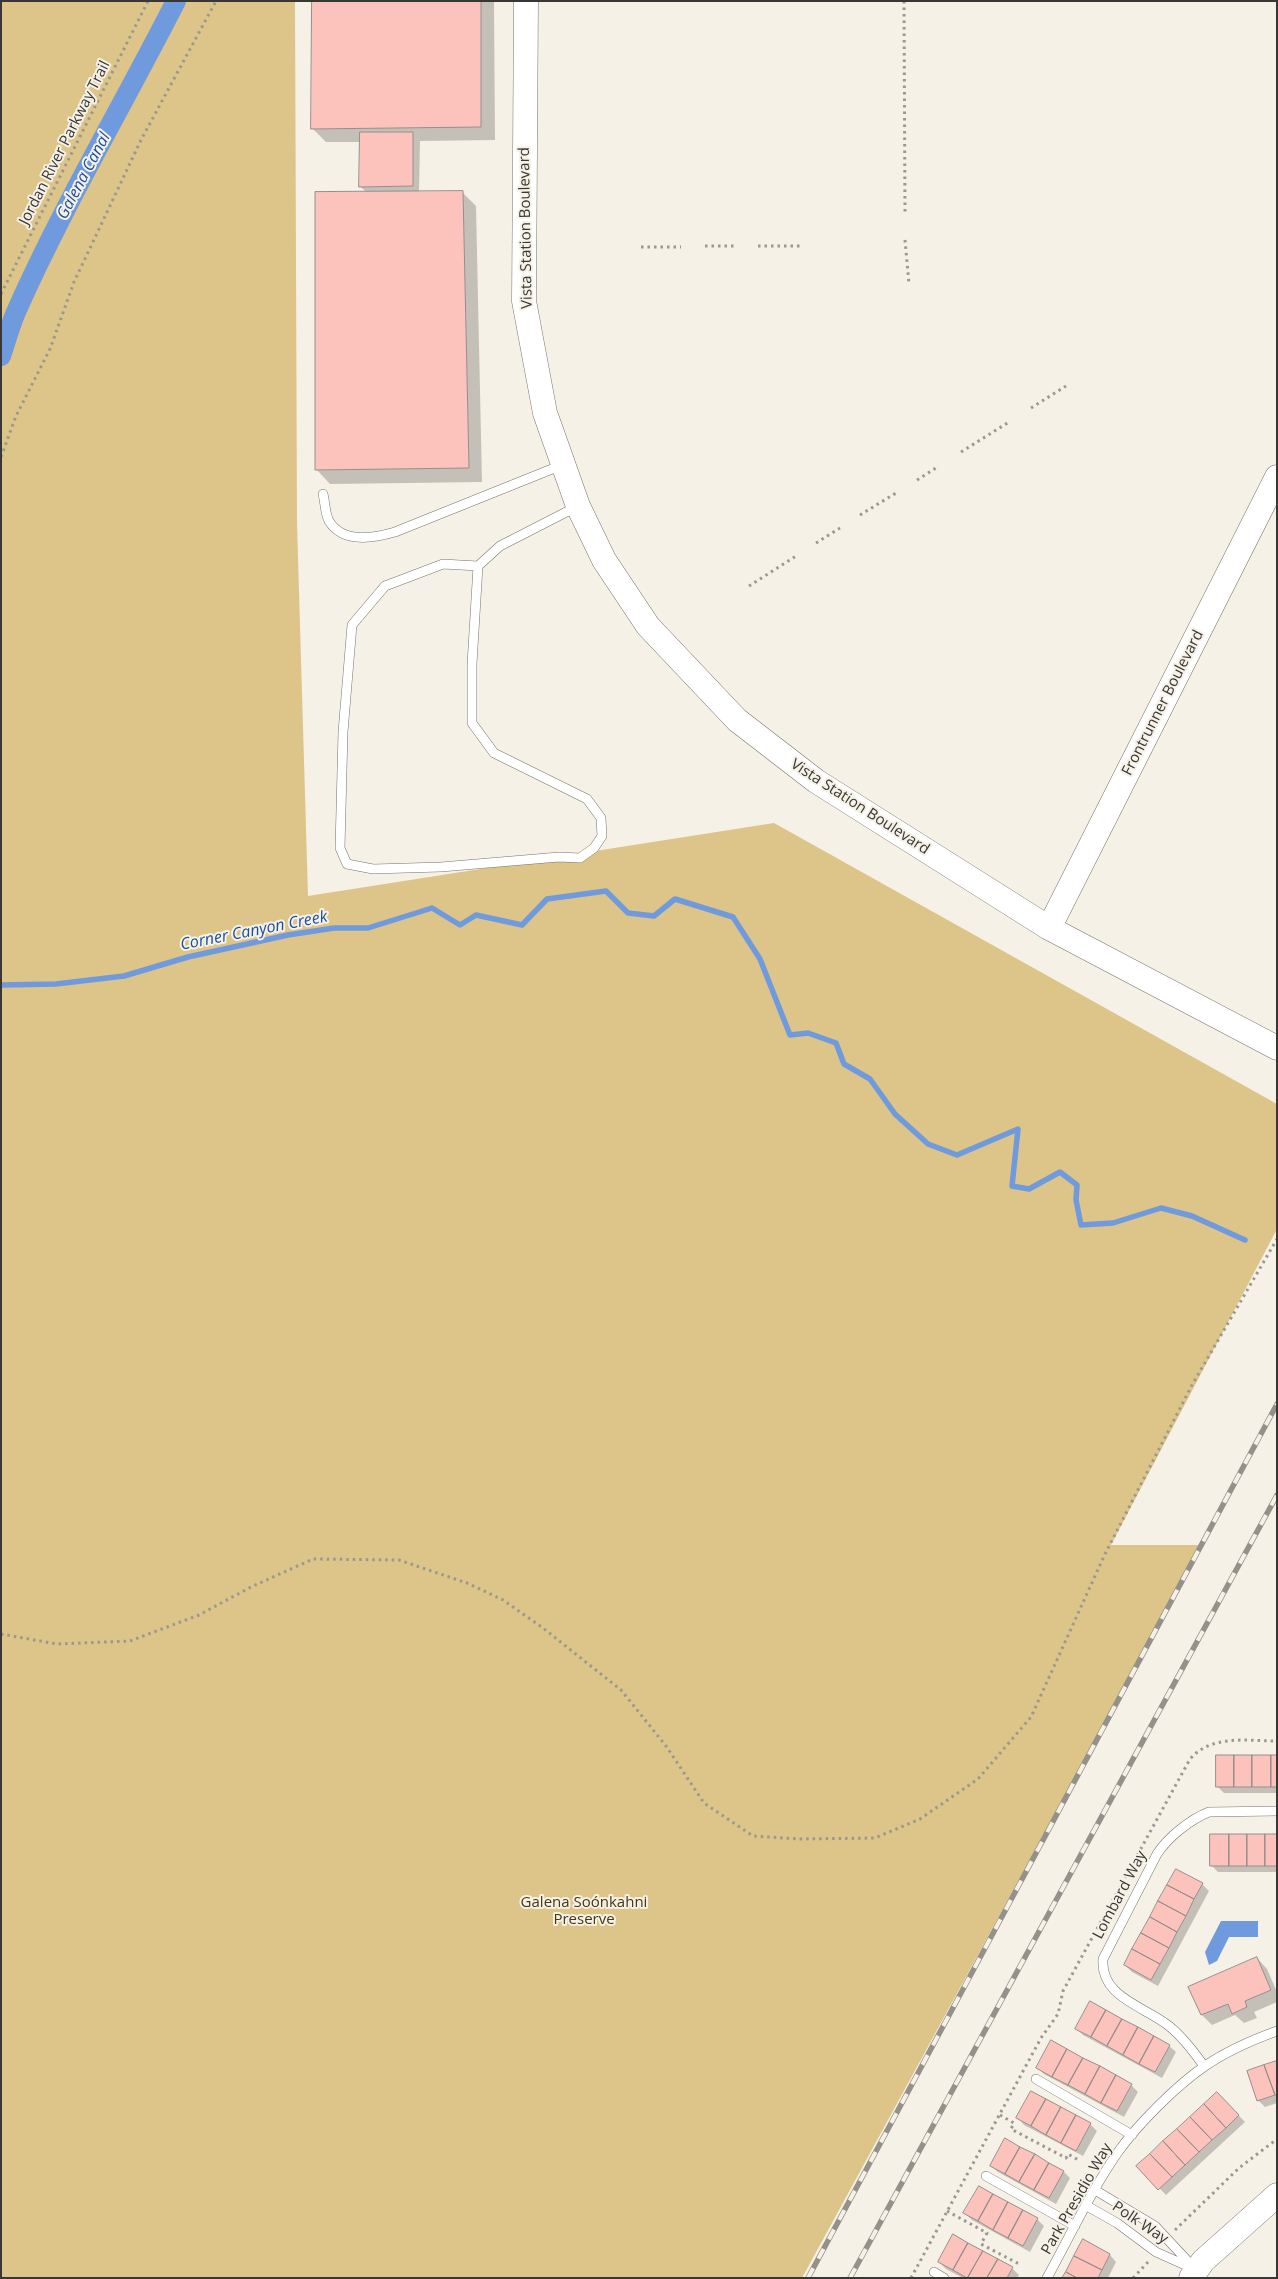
<!DOCTYPE html>
<meta charset="utf-8">
<style>
body{margin:0}
#map{position:relative;width:1278px;height:2279px;overflow:hidden;background:#f5f1e7;font-family:"Open Sans",sans-serif}
canvas{display:block}
.frame{position:absolute;inset:0;border:2px solid #393734;pointer-events:none}
</style>
<div id="map">
<canvas width="1278" height="2279"></canvas>
<div class="frame"></div>
</div>
<script>
const g = document.querySelector('canvas').getContext('2d');
g.lineJoin = 'round';
function fill(path, color) { g.fillStyle = color; g.fill(path, 'evenodd'); }
function stroke(path, color, width, dash) { g.strokeStyle = color; g.lineWidth = width; g.lineCap = dash ? 'butt' : 'round'; g.setLineDash(dash || []); g.stroke(path); }
function write(font, color, halo, rows, align = 'center') {
  g.font = font + ' "Open Sans",sans-serif'; g.lineWidth = 4; g.setLineDash([]); g.textBaseline = 'middle'; g.strokeStyle = halo; g.fillStyle = color; for (const [text, x, y, turn = 0] of rows) {
    g.save(); g.translate(x, y); g.rotate((+turn || 0) * Math.PI / 180); g.textAlign = isNaN(turn) ? turn : align; if (halo) g.strokeText(text, 0, 0); g.fillText(text, 0, 0); g.restore();
  }
}
const green = new Path2D(`
 M 1,1 L 295,1 L 297,524 L 308,896 L 774,823 L 1277,1104 L 1277,1229 L 1111,1545 L 1201,1545 L 802,2278 L 1,2278 Z`);
const water = new Path2D(`
 M 1221,1921 L 1258,1921 L 1258,1937 L 1229,1937 L 1217,1961 L 1209,1965 L 1205,1952 Z`);
const shadow = new Path2D(`
 M 313,1 L 494,1 L 495,140 L 420,141 L 419,192 L 462,192 L 476,206 L 482,482 L 330,484 L 317,470 L 367,193 L 361,187 L 361,142 L 326,142 L 312,128 Z
 M 1277,1756 L 1277,1793 L 1224,1793 L 1217,1786 Z
 M 1277,1835 L 1277,1872 L 1218,1872 L 1212,1866 Z
 M 1176,1870 L 1202,1884 L 1209,1891 L 1158,1986 L 1132,1972 L 1125,1965 Z
 M 1257,1958 L 1267,1969 L 1277,1992 L 1277,2002 L 1254,2012 L 1257,2018 L 1244,2023 L 1235,2015 L 1212,2025 L 1202,2015 L 1190,1987 Z
 M 1076,2028 L 1169,2046 L 1176,2052 L 1162,2078 L 1083,2035 Z
 M 1277,2062 L 1277,2103 L 1265,2107 L 1258,2100 Z
 M 1038,2068 L 1131,2085 L 1138,2092 L 1124,2117 L 1044,2074 Z
 M 1217,2093 L 1245,2122 L 1166,2195 L 1138,2166 Z
 M 1018,2118 L 1090,2124 L 1097,2131 L 1083,2156 L 1024,2125 Z
 M 1005,2140 L 1064,2172 L 1070,2178 L 1056,2204 L 998,2172 L 991,2166 Z
 M 979,2188 L 1037,2219 L 1044,2226 L 1030,2252 L 972,2220 L 965,2213 Z
 M 954,2236 L 1012,2268 L 1019,2275 L 1017,2278 L 963,2278 L 946,2269 L 939,2262 Z
 M 1083,2241 L 1110,2255 L 1116,2262 L 1108,2278 L 1064,2278 Z`);
const stream = new Path2D(`
 M 1,985 L 56,984 L 124,976 L 188,957 L 288,935 L 334,928 L 368,928 L 432,908 L 460,925 L 476,915 L 522,925 L 547,899 L 606,891 L 628,913 L 654,916 L 675,899 L 733,917 L 760,959 L 790,1035 L 808,1033 L 836,1043 L 844,1064 L 870,1079 L 895,1114 L 928,1144 L 957,1155 L 1018,1129 L 1012,1186 L 1029,1189 L 1060,1172 L 1077,1185 L 1076,1200 L 1081,1225 L 1113,1223 L 1161,1208 L 1192,1216 L 1245,1240`);
const canal = new Path2D(`
 M 1,356 C 6,341 10,326 16,312 C 63,206 123,105 176,1`);
const building = new Path2D(`
 M 312,1 L 481,1 L 481,127 L 311,129 Z
 M 360,132 L 413,132 L 413,186 L 359,187 Z
 M 463,191 L 469,468 L 315,470 L 315,192 Z
 M 1216,1755 L 1234,1755 L 1234,1787 L 1216,1787 Z
 M 1234,1755 L 1252,1755 L 1252,1787 L 1234,1787 Z
 M 1252,1755 L 1271,1755 L 1271,1787 L 1252,1787 Z
 M 1271,1755 L 1277,1755 L 1277,1787 L 1271,1787 Z
 M 1210,1834 L 1229,1834 L 1229,1866 L 1210,1866 Z
 M 1229,1834 L 1247,1834 L 1247,1866 L 1229,1866 Z
 M 1247,1834 L 1265,1834 L 1265,1866 L 1247,1866 Z
 M 1265,1834 L 1277,1834 L 1277,1866 L 1265,1866 Z
 M 1176,1869 L 1203,1883 L 1194,1899 L 1167,1885 Z
 M 1167,1885 L 1194,1899 L 1186,1916 L 1158,1901 Z
 M 1158,1901 L 1186,1916 L 1177,1932 L 1150,1917 Z
 M 1150,1917 L 1177,1932 L 1169,1948 L 1141,1933 Z
 M 1141,1933 L 1169,1948 L 1160,1964 L 1132,1949 Z
 M 1132,1949 L 1160,1964 L 1151,1980 L 1124,1965 Z
 M 1257,1957 L 1271,1990 L 1245,2001 L 1247,2007 L 1232,2014 L 1228,2004 L 1201,2015 L 1188,1987 Z
 M 1090,2001 L 1106,2010 L 1091,2037 L 1075,2029 Z
 M 1106,2010 L 1122,2019 L 1107,2046 L 1091,2037 Z
 M 1122,2019 L 1138,2027 L 1123,2055 L 1107,2046 Z
 M 1138,2027 L 1154,2036 L 1139,2064 L 1123,2055 Z
 M 1154,2036 L 1170,2045 L 1155,2072 L 1139,2064 Z
 M 1051,2040 L 1067,2049 L 1052,2077 L 1036,2068 Z
 M 1067,2049 L 1083,2058 L 1068,2085 L 1052,2077 Z
 M 1083,2058 L 1100,2066 L 1085,2094 L 1068,2085 Z
 M 1277,2061 L 1277,2095 L 1275,2095 L 1264,2065 Z
 M 1264,2065 L 1275,2095 L 1257,2101 L 1247,2071 Z
 M 1100,2066 L 1116,2075 L 1101,2103 L 1085,2094 Z
 M 1116,2075 L 1132,2084 L 1117,2111 L 1101,2103 Z
 M 1031,2091 L 1046,2099 L 1031,2126 L 1016,2118 Z
 M 1217,2092 L 1239,2115 L 1226,2128 L 1204,2104 Z
 M 1046,2099 L 1061,2107 L 1046,2135 L 1031,2126 Z
 M 1204,2104 L 1226,2128 L 1212,2140 L 1190,2117 Z
 M 1061,2107 L 1076,2115 L 1061,2143 L 1046,2135 Z
 M 1076,2115 L 1091,2123 L 1076,2151 L 1061,2143 Z
 M 1190,2117 L 1212,2140 L 1199,2152 L 1177,2129 Z
 M 1177,2129 L 1199,2152 L 1185,2165 L 1163,2141 Z
 M 1005,2138 L 1020,2147 L 1005,2174 L 990,2166 Z
 M 1163,2141 L 1185,2165 L 1172,2177 L 1150,2154 Z
 M 1020,2147 L 1035,2154 L 1019,2182 L 1005,2174 Z
 M 1035,2154 L 1049,2163 L 1034,2190 L 1019,2182 Z
 M 1150,2154 L 1172,2177 L 1158,2190 L 1136,2166 Z
 M 1049,2163 L 1064,2171 L 1049,2198 L 1034,2190 Z
 M 979,2186 L 993,2194 L 978,2221 L 963,2213 Z
 M 993,2194 L 1008,2202 L 993,2230 L 978,2221 Z
 M 1008,2202 L 1023,2210 L 1008,2238 L 993,2230 Z
 M 1023,2210 L 1038,2218 L 1023,2246 L 1008,2238 Z
 M 953,2234 L 968,2243 L 953,2270 L 938,2262 Z
 M 1083,2239 L 1110,2254 L 1102,2270 L 1074,2256 Z
 M 968,2243 L 983,2251 L 967,2278 L 953,2270 Z
 M 983,2251 L 998,2259 L 987,2278 L 968,2278 Z
 M 1074,2256 L 1102,2270 L 1098,2278 L 1077,2278 L 1066,2272 Z
 M 998,2259 L 1013,2267 L 1007,2278 L 987,2278 Z
 M 1066,2272 L 1077,2278 L 1062,2278 Z`);
const path = new Path2D(`
 M 904,1 L 905,214
 M 905,240 L 909,284
 M 705,246 L 735,246
 M 758,246 L 800,246
 M 641,247 L 681,247
 M 1,294 L 148,1
 M 1031,408 L 1066,386
 M 961,452 L 1009,422
 M 1,457 L 16,416 L 50,349 L 74,282 L 141,140 L 216,1
 M 917,480 L 939,466
 M 860,515 L 896,493
 M 816,543 L 840,528
 M 749,586 L 796,556
 M 1,1634 L 57,1644 L 130,1641 L 199,1615 L 251,1587 L 313,1559 L 399,1560 L 467,1583 L 503,1600 L 543,1628 L 621,1690 L 666,1746 L 704,1803 L 753,1836 L 799,1839 L 875,1838 L 920,1819 L 978,1779 L 1031,1717 L 1105,1554 L 1192,1385 L 1277,1239
 M 1000,2115 L 1014,2123 L 1011,2129 L 1066,2158 L 1068,2154 L 1080,2161
 M 947,2211 L 987,2233 L 981,2244 L 1021,2265
 M 1175,2230 L 1239,2168 L 1277,2139
 M 911,2278 L 1041,2038 L 1058,2014 L 1063,1991 L 1190,1759 C 1212,1734 1247,1741 1277,1741
 M 1133,2278 L 1148,2262`);
const lane = new Path2D(`
 M 323,494 C 325,501 325,514 329,521 C 343,544 374,538 395,532 L 562,465
 M 478,566 L 472,664 L 472,723 L 494,753 L 587,799 L 601,818 L 602,836 L 594,848 L 580,858 L 559,857 L 441,867 L 373,869 L 347,864 L 340,848 L 343,732 L 352,625 L 385,586 L 443,564 L 478,566 L 500,546 L 578,506
 M 1204,2066 C 1194,2052 1183,2037 1169,2026 C 1144,2006 1100,1997 1103,1959 L 1157,1854 C 1168,1837 1191,1819 1209,1812 L 1277,1811
 M 1036,2079 L 1132,2135
 M 986,2176 L 1075,2226
 M 1095,2190 L 1155,2226 L 1196,2270
 M 1087,2206 L 1117,2223 L 1156,2252 L 1194,2269
 M 934,2272 L 944,2278
 M 1047,2278 C 1070,2236 1091,2191 1118,2152 C 1138,2124 1177,2085 1205,2066 C 1227,2051 1252,2040 1277,2031`);
const secondary = new Path2D(`
 M 526,1 L 524,301 L 545,413 L 578,506 L 604,560 L 648,626 L 737,720 L 816,781 L 1049,928 L 1277,1048
 M 1049,928 L 1277,477
 M 1191,2278 L 1203,2261 L 1277,2195`);
const rail = new Path2D(`
 M 808,2278 L 1277,1404
 M 850,2278 L 1277,1495`);
const streetNames = [
 ["Jordan River Parkway Trail",65,143,-63],
 ["Vista Station Boulevard",526,228,-91],
 ["Frontrunner Boulevard",1163,703,-63],
 ["Vista Station Boulevard",860,807,33],
 ["Lombard Way",1120,1895,-62],
 ["Park Presidio Way",1077,2199,-60],
 ["Polk Way",1140,2223,34]
];
const parkNames = [
 ["Galena Soónkahni",584,1903],
 ["Preserve",584,1920]
];
const waterNames = [
 ["Galena Canal",84,176,-62],
 ["Corner Canyon Creek",254,931,-11]
];
fill(green, '#ddc488');
fill(water, '#6f9add');
fill(shadow, '#0003');
stroke(stream, '#6f9add', 5.5);
stroke(canal, '#6f9add', 20);
fill(building, '#fbc3bb');
stroke(building, '#988d8b', 1);
stroke(lane, '#77746b', 10);
stroke(secondary, '#77746b', 25);
stroke(path, '#9b9891', 3, [2.5, 4]);
stroke(lane, '#fff', 9);
stroke(secondary, '#fff', 24);
stroke(rail, '#94918a', 5.5);
stroke(rail, '#f5f1e7', 4, [11]);
write('15px', '#393734', '#f5f1e7', streetNames);
write('15px', '#453713', '#f5f1e7', parkNames);
write('italic 16px', '#194e9d', '#f5f1e7', waterNames);
</script>
